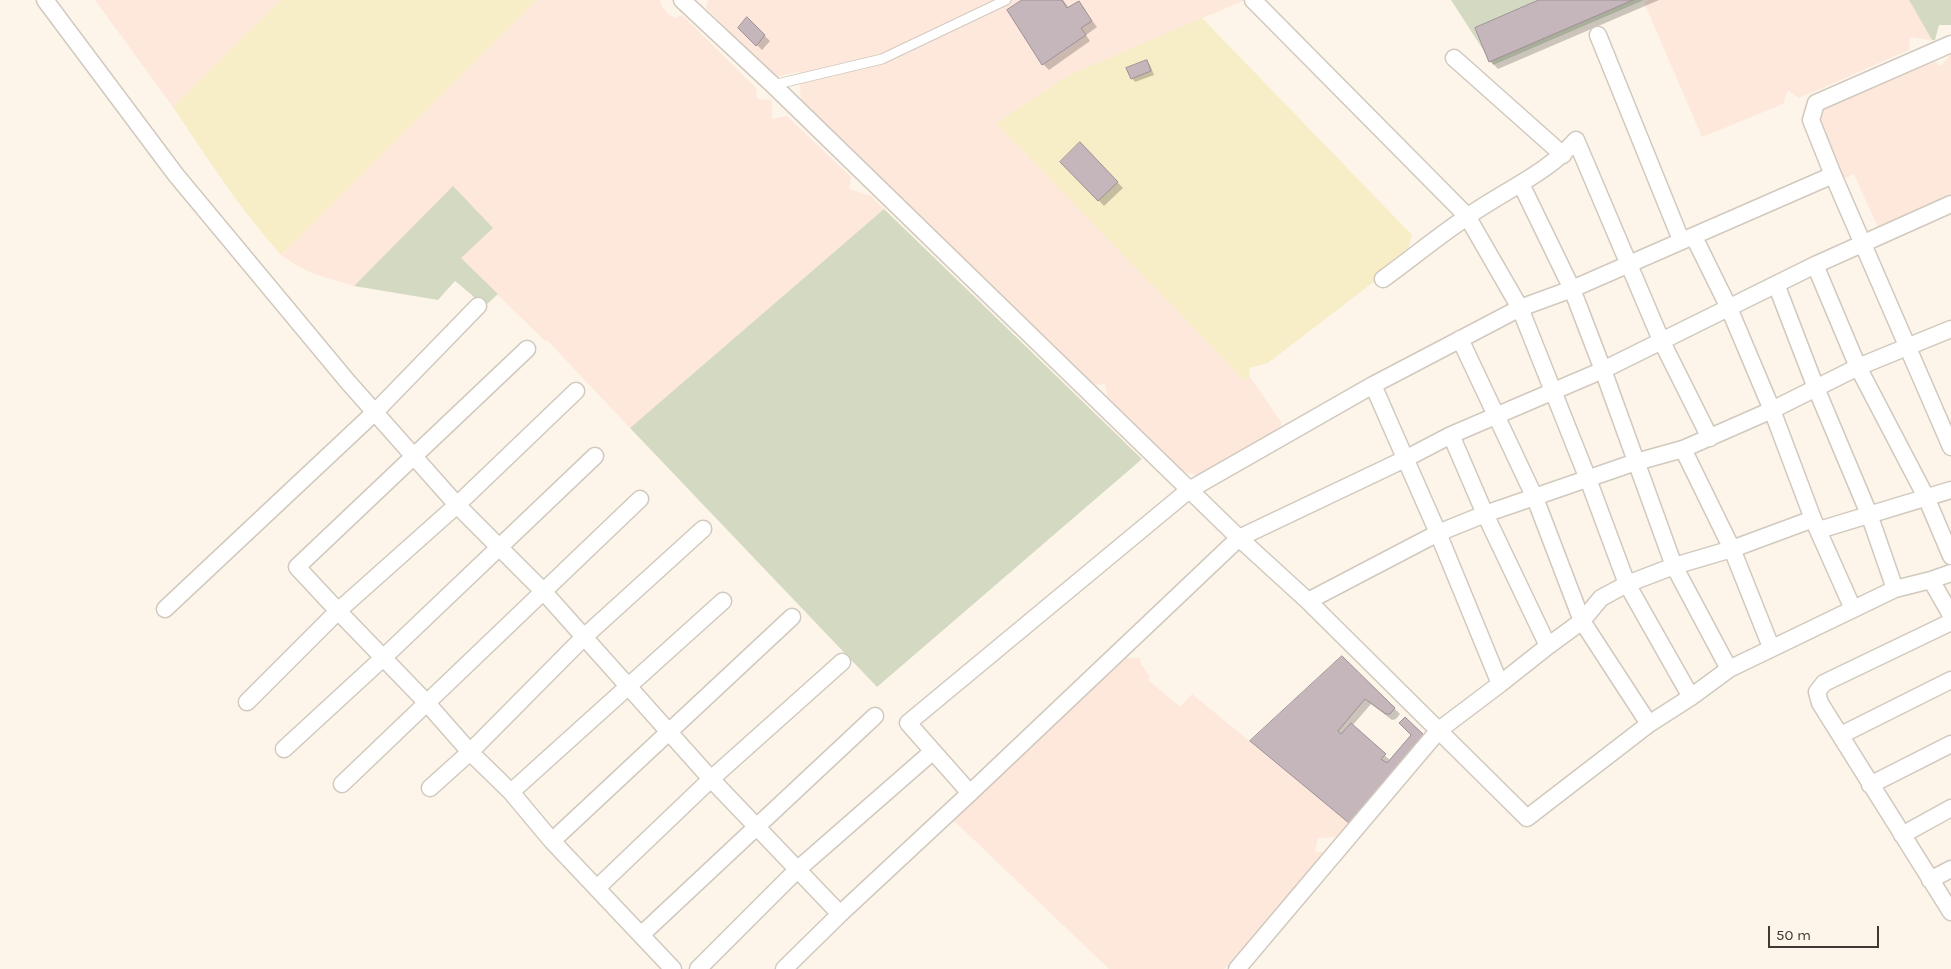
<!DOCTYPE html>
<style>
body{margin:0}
#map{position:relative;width:1951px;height:969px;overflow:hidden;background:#fdf5ea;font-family:Karla,sans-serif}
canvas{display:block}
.scale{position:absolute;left:1768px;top:926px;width:111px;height:22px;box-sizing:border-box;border:2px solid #3d3a35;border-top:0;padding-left:6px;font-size:15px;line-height:18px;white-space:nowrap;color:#3d3a35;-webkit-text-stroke:4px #fdf5ea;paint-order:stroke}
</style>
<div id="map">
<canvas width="1951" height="969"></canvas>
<div class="scale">50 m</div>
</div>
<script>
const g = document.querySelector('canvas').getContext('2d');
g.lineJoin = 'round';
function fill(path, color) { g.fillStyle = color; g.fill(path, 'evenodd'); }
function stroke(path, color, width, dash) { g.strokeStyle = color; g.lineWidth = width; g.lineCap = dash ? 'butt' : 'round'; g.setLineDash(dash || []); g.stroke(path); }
const industrial = new Path2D(`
 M 95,0 L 281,0 L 173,107 Z
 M 537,0 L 660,0 L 661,5 L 668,14 L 675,18 L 682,15 L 756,88 L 757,99 L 770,100 L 772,102 L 772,119 L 787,116 L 851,177 L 849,189 L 871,196 L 884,209 L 630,428 L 547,340 L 545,341 L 460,258 L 453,187 L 354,286 L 314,274 L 294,264 L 281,255 Z
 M 708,0 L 1245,0 L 1069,75 L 996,123 L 1244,380 L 1250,377 L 1281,422 L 1280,431 L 1198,475 L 1184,472 L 1108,400 L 1105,384 L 1094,385 L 900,196 L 801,101 L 799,72 L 775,77 L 706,8 Z
 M 1649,0 L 1909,0 L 1932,40 L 1910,37 L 1909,50 L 1799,98 L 1788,90 L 1783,104 L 1702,137 L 1644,2 Z
 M 1951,53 L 1951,199 L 1879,230 L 1854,174 L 1844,179 L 1818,124 L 1820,110 L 1929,58 L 1941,66 Z
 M 1126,658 L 1140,658 L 1141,664 L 1150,677 L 1148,680 L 1180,707 L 1192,694 L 1349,823 L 1336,837 L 1318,838 L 1315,852 L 1325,852 L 1224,969 L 1109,969 L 951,818 Z`);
const green = new Path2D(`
 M 1451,0 L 1644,0 L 1493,65 Z
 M 1909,0 L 1951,0 L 1951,25 L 1939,25 L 1935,40 L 1932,40 Z
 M 453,186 L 493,228 L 461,258 L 498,294 L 485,306 L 455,281 L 438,300 L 354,286 Z
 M 884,209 L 1142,459 L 877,687 L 630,428 Z`);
const sand = new Path2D(`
 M 281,0 L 537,0 L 281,255 C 240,209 207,158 173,107 Z
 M 1202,18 L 1412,235 L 1406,257 L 1268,363 L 1249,368 L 1250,377 L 1244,380 L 996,123 L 1069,75 Z`);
const shadow = new Path2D(`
 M 1024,0 L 1063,0 L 1069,8 L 1078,2 L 1097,27 L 1086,35 L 1090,41 L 1049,70 L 1043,64 Z
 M 1542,0 L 1659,0 L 1498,69 L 1490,61 Z
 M 747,19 L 770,41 L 762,50 L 740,28 Z
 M 1147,61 L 1150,65 L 1154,75 L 1135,82 L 1132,78 Z
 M 1080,144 L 1123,188 L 1104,206 L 1062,162 Z
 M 1342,657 L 1400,714 L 1396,719 L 1392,720 L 1371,704 L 1352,726 L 1391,761 L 1412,735 L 1405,719 L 1429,741 L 1355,827 L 1257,747 Z`);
const building = new Path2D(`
 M 1022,0 L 1062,0 L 1067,8 L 1079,1 L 1092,21 L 1081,28 L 1086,35 L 1042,65 L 1007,10 Z
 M 1539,0 L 1633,0 L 1489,62 L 1475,28 Z
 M 747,17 L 765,35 L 756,46 L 738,28 Z
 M 1147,60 L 1151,71 L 1131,79 L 1126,68 Z
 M 1080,142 L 1118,182 L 1098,201 L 1060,162 Z
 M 1342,656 L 1395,708 L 1390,714 L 1386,714 L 1365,699 L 1338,731 L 1341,734 L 1351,723 L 1386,754 L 1381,759 L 1387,763 L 1411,735 L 1399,723 L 1405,717 L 1424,735 L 1349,823 L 1250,741 Z`);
const lane = new Path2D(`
 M 773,85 L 882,59 L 1006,0`);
const street = new Path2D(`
 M 45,0 L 176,175 L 348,382 L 457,505 L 543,591 L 711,779 L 840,914
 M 682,0 L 773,85 L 1239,538 L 1308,601 L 1527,818 L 1649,724 L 1691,697 L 1729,669 L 1895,589 L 1931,580 L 1951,573
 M 1253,0 L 1467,216 L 1520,308 L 1588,479 L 1627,584 L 1691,697
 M 1598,35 L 1681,240
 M 1454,58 L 1563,155
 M 1833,175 L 1951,447
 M 1521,184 L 1572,289 L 1603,370 L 1674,566 L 1729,669
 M 1694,237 L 1729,308 L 1772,410 L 1813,519 L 1853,609
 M 1815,265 L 1858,367 L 1926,497 L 1951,556
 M 1383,279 C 1411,259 1438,236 1467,217 C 1503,191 1547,174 1576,140 L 1661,340 L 1710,438
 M 1776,284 L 1816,388 L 1869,514 L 1895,589
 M 1460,339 L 1535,498 L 1582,621 L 1649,724
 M 527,349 L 297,567 L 338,611 L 426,702 L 470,752 L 511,792 L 552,841 L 673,969
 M 1373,385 L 1438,533 L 1500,684
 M 1451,435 L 1485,514 L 1548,646
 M 1683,449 L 1732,549 L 1771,647
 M 1819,530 L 1951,490
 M 1931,580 L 1951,615
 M 1308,601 L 1438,533 L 1485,514 L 1636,462 L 1683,449 L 1772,410 L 1858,367 L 1951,329
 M 165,609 L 375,412 L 478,306
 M 1951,622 L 1824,683 L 1817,692 L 1820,703 L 1951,912
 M 247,702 L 338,611 L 457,505 L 576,391
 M 1841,735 L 1951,680
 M 284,749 L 383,658 L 595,456
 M 342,784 L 640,499
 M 1870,785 L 1951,744
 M 430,788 L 470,752 L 584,637 L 703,529
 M 511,792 L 723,601
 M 970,793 L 908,723 L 1189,490 L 1373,385 L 1520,308 L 1572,289 L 1833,175 L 1811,120 L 1816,103 L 1951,44
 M 1902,835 L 1951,808
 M 552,841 L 792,617
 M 1930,880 L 1951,869
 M 597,888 L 711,779 L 842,662
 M 641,935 L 875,716
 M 698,969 L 797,870 L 932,752
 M 784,969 L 840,914 L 970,793 L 1239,538 L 1405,459 L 1451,435 L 1603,370 L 1815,265 L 1951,204
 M 1237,969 L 1439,730 L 1500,684 L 1548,646 L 1582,621 L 1601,598 L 1627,584 L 1674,566 L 1732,549 L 1813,519`);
fill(industrial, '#fee7db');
fill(green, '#d3dac1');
fill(sand, '#f7edc7');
fill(shadow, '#0003');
fill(building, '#c4b6bb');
stroke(building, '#9e9095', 1);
stroke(lane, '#d1c9be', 11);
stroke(street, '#d1c9be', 19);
stroke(lane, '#fff', 9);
stroke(street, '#fff', 16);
</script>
